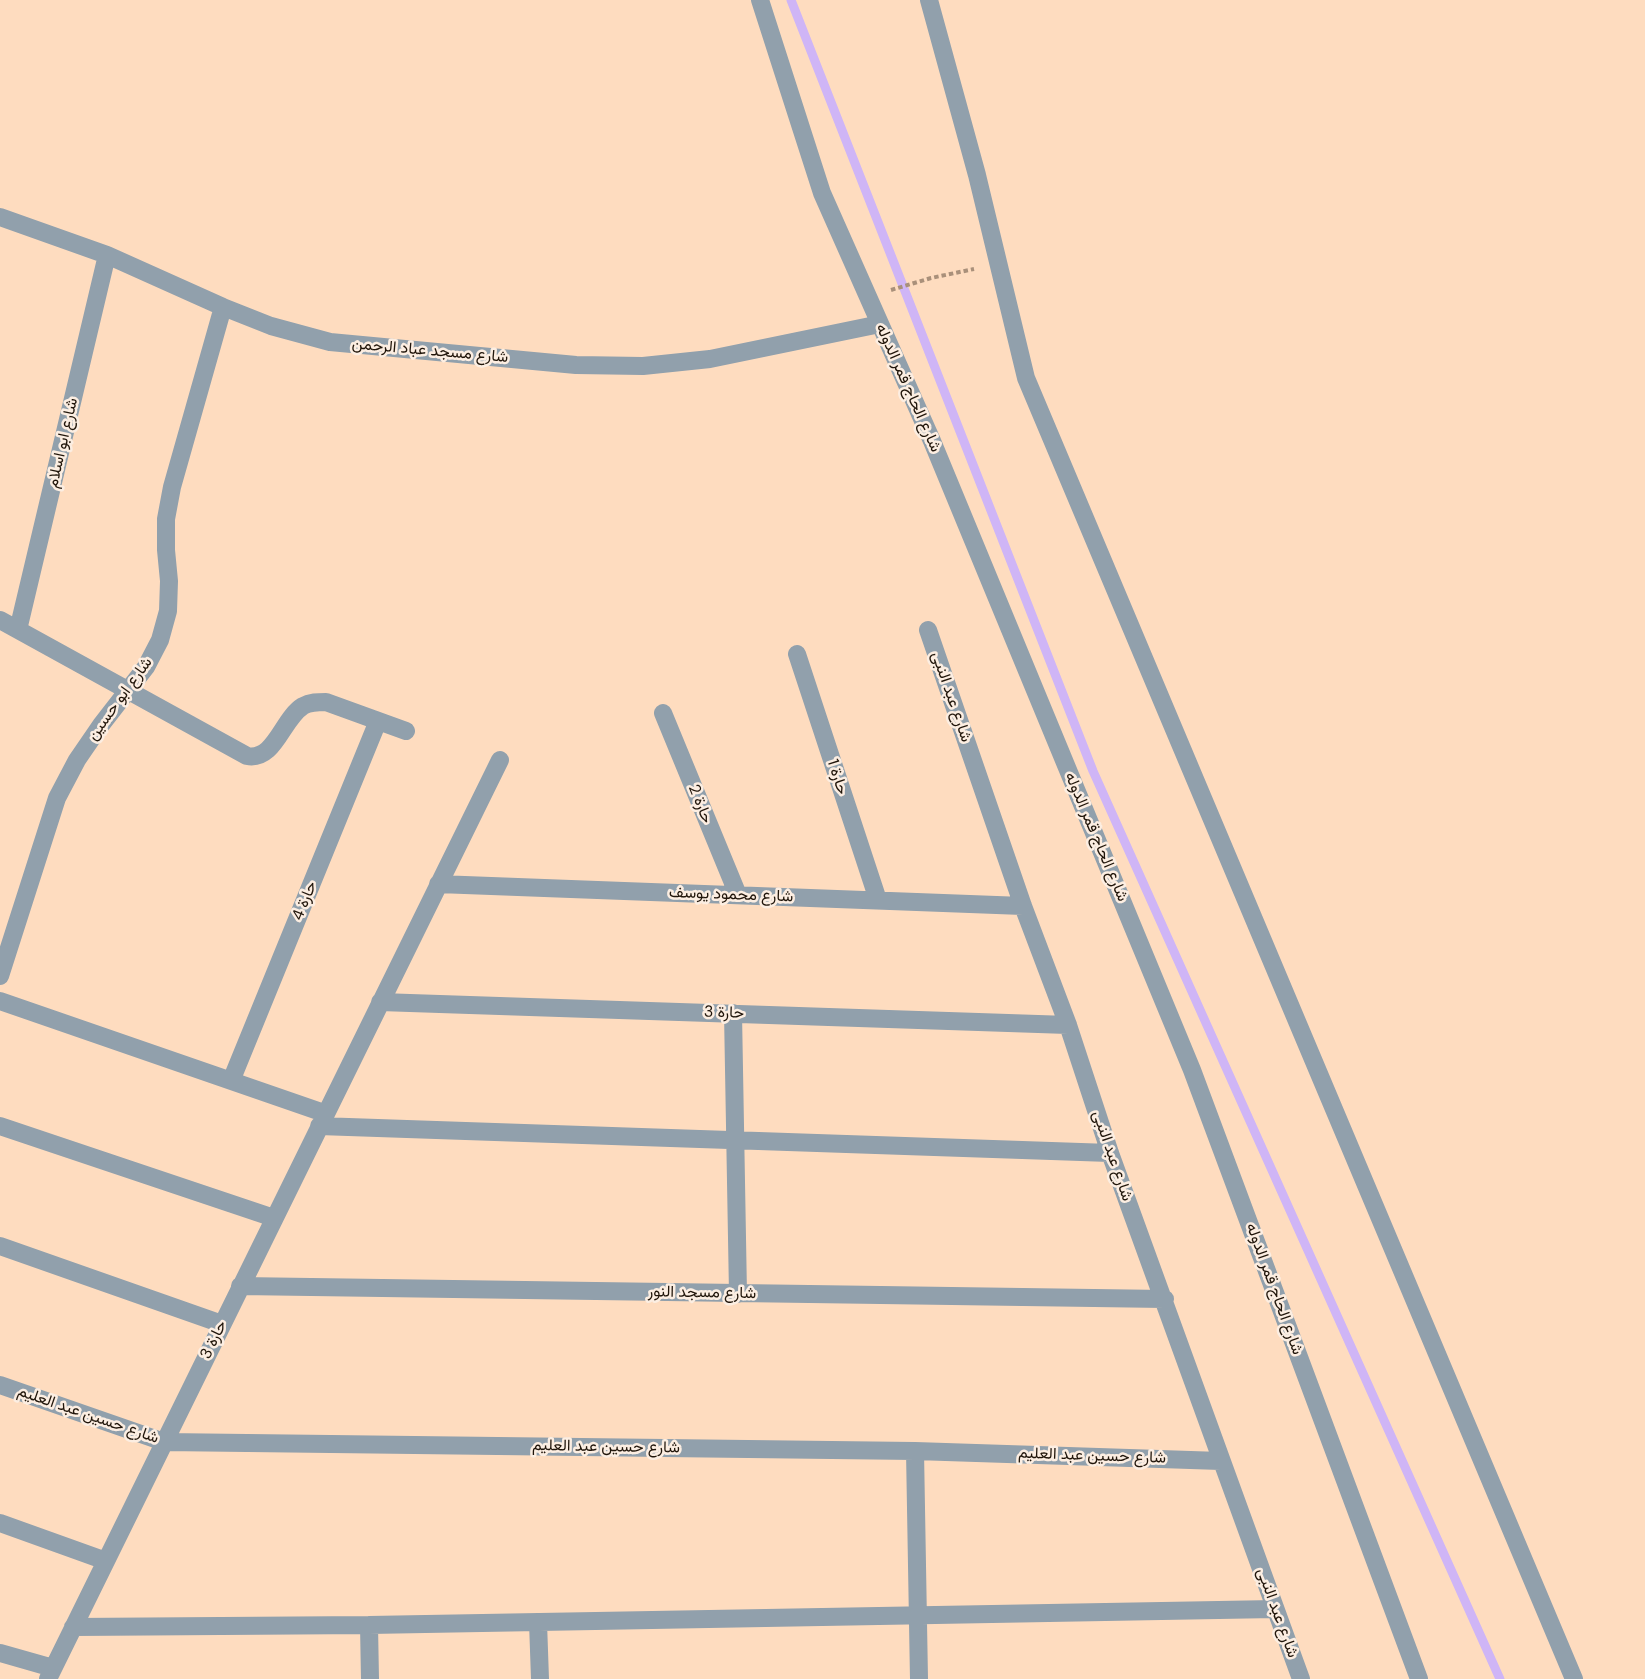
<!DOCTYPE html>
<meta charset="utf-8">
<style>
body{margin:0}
canvas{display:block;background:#fedcbf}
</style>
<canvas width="1645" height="1679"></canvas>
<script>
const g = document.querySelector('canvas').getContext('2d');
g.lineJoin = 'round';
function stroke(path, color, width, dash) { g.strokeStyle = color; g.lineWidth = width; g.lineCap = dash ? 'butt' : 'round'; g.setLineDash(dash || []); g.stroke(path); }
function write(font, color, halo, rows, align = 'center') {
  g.font = font + ' "DM Sans",Vazirmatn,sans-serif'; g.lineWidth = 5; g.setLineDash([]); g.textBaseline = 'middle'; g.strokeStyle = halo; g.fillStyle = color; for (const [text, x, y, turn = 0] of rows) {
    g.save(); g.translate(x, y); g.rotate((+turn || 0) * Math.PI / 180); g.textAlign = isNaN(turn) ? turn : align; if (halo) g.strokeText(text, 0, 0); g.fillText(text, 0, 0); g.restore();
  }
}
const stream = new Path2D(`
 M 791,0 L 1093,771 L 1500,1679`);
const path = new Path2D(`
 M 891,290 L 931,278 L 974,269`);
const minor = new Path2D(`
 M 760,0 L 822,193 L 932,441 L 1192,1070 L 1419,1679
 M 929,0 L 977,175 L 1026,378 L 1574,1679
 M 0,217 L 107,255 L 223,307 L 271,326 L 330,342 L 576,365 L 643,366 L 710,359 L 880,324
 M 0,620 L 247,756 C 275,761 282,719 303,706 C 310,702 318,702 326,702 L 406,731
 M 18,630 L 107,255
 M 928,630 L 1023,906 L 1068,1025 L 1110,1153 L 1301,1679
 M 797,654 L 878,900
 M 663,713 L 738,895
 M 438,884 L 1023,906
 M 0,976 L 57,798 L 77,760 L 101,725 L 146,667 L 160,640 L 168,611 L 169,581 L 166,550 L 166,519 L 172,487 L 223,307
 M 0,1001 L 324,1113
 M 380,1002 L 1068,1025
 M 733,1013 L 738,1294
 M 231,1081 L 378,721
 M 0,1126 L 274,1218
 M 319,1126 L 1110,1153
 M 0,1246 L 222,1324
 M 240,1286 L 1165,1299
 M 0,1385 L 164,1442 L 915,1451 L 1221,1461
 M 915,1451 L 919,1679
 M 0,1523 L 106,1561
 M 538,1622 L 540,1679
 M 369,1625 L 370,1679
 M 73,1627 L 369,1625 L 1275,1609
 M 0,1653 L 53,1668
 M 48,1679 L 500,760`);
const streetNames = [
 ["شارع مسجد عباد الرحمن",430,351,5],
 ["شارع الحاج قمر الدوله",908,388,66],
 ["شارع ابو اسلام",63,443,-77],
 ["شارع عبد النبى",951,697,71],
 ["شارع ابو حسين",120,699,-54],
 ["حارة 1",837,777,72],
 ["حارة 2",700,804,68],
 ["شارع الحاج قمر الدوله",1096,837,67],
 ["شارع محمود يوسف",731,895,2],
 ["حارة 4",305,901,-68],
 ["حارة 3",724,1013,2],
 ["شارع عبد النبى",1112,1156,71],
 ["شارع الحاج قمر الدوله",1274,1289,70],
 ["شارع مسجد النور",702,1293,1],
 ["حارة 3",214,1340,-64],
 ["شارع حسين عبد العليم",88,1415,19],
 ["شارع حسين عبد العليم",606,1447,1],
 ["شارع حسين عبد العليم",1092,1456,2],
 ["شارع عبد النبى",1277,1613,70]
];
stroke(stream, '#cfb5f6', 9);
stroke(path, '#a9907a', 4, [4.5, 3]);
stroke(minor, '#91a0ac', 18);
write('16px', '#20150a', '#fceee2', streetNames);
</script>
